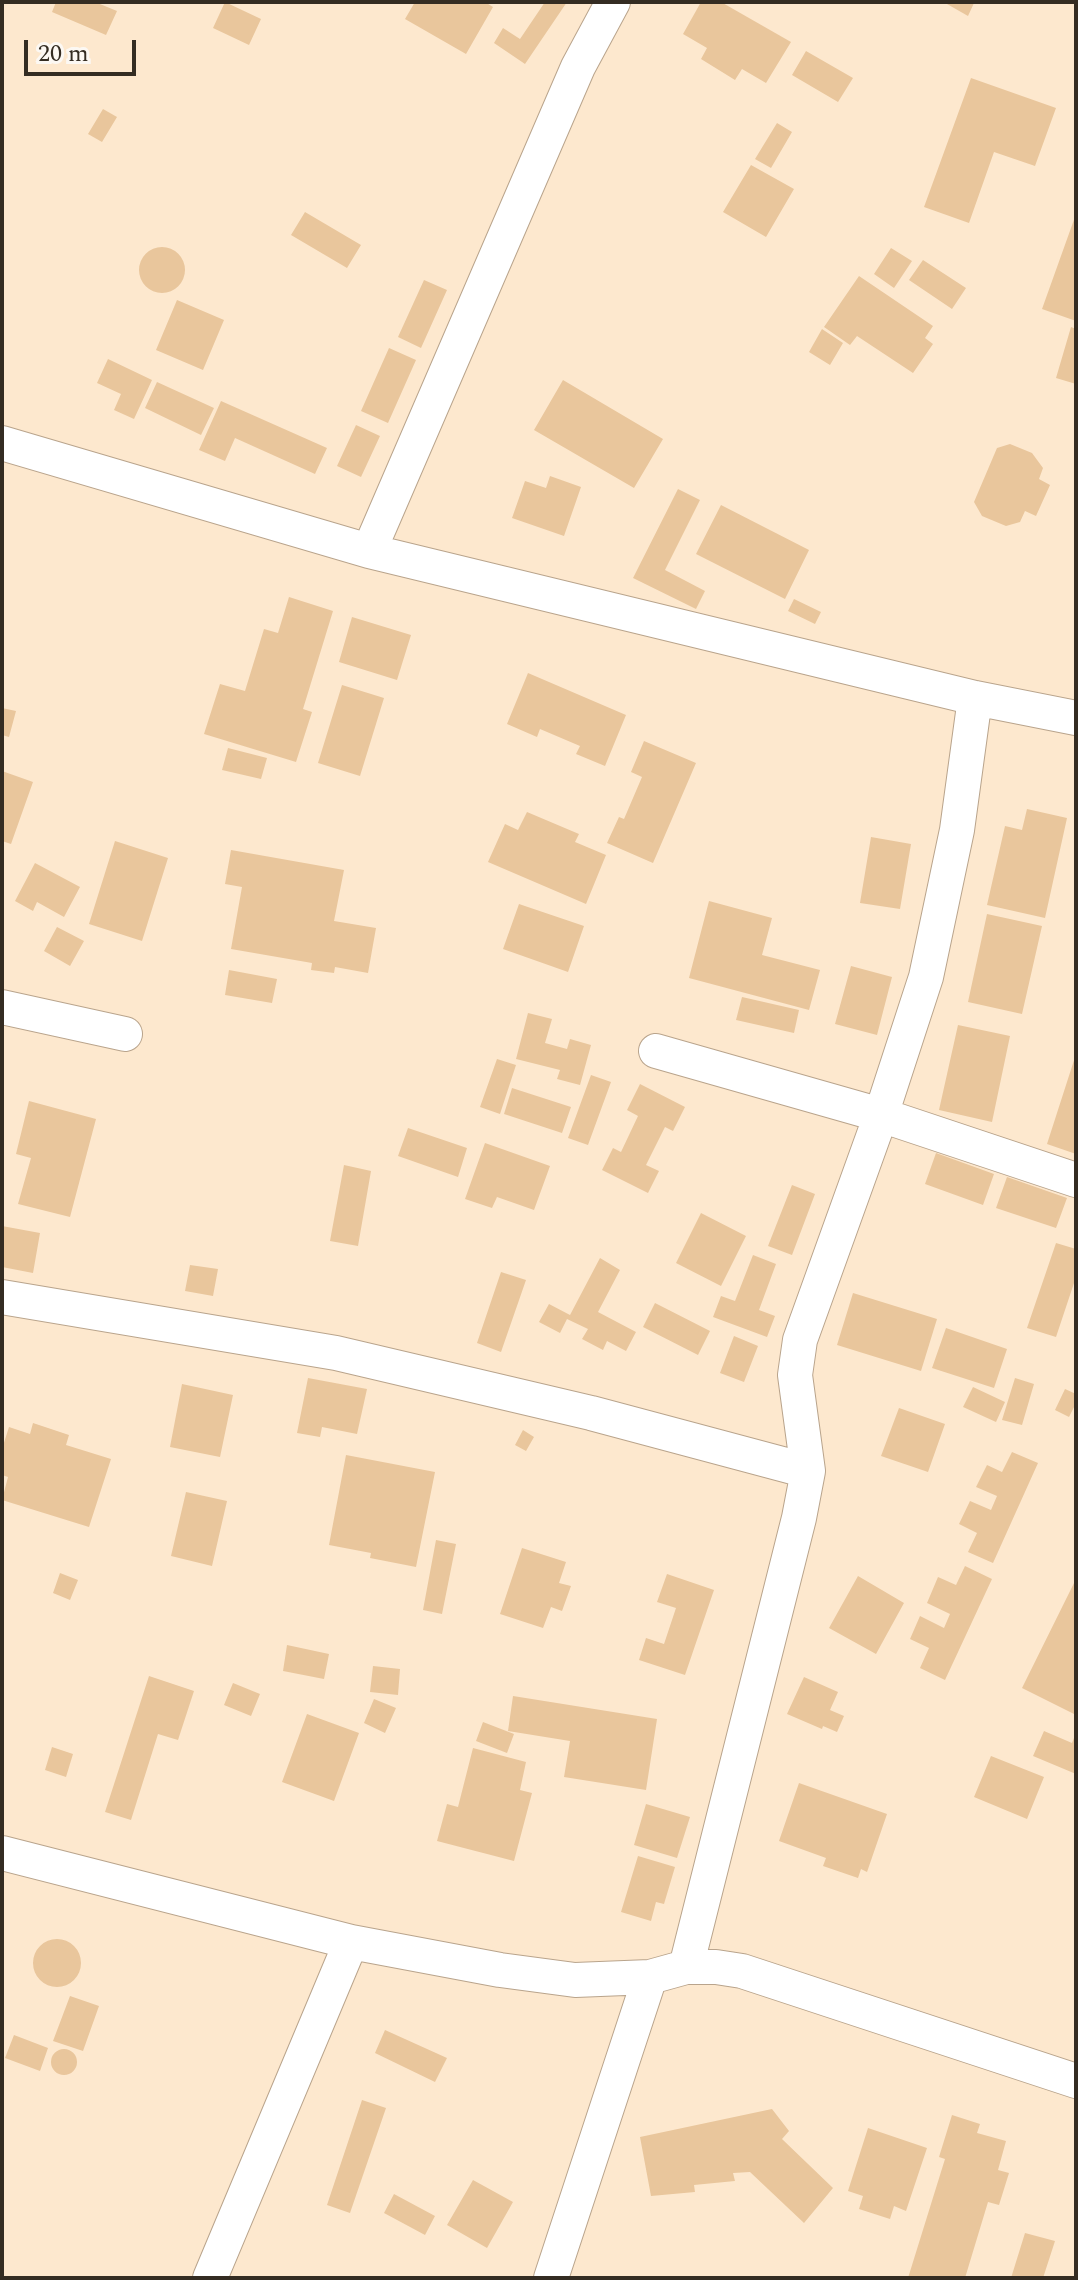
<!DOCTYPE html>
<style>
body{margin:0}
#map{position:relative;width:1078px;height:2280px;overflow:hidden;background:#fde8ce;font-family:Spectral,serif}
canvas{display:block}
.frame{position:absolute;inset:0;border:4px solid #342c22;pointer-events:none}
.scale{position:absolute;left:24px;top:40px;width:112px;height:36px;box-sizing:border-box;border:4px solid #342c22;border-top:0;padding-left:10px;font-size:24px;line-height:28px;white-space:nowrap;color:#342c22;-webkit-text-stroke:6px #fcf8f3;paint-order:stroke}
</style>
<div id="map">
<canvas width="1078" height="2280"></canvas>
<div class="frame"></div>
<div class="scale">20 m</div>
</div>
<script>
const g = document.querySelector('canvas').getContext('2d');
g.lineJoin = 'round';
function fill(path, color) { g.fillStyle = color; g.fill(path, 'evenodd'); }
function stroke(path, color, width, dash) { g.strokeStyle = color; g.lineWidth = width; g.lineCap = dash ? 'butt' : 'round'; g.setLineDash(dash || []); g.stroke(path); }
const building = new Path2D(`
 M 56,2 L 95,2 L 117,11 L 106,35 L 52,12 Z
 M 225,2 L 261,19 L 249,45 L 213,28 Z
 M 415,2 L 485,2 L 493,7 L 466,54 L 405,19 Z
 M 545,2 L 567,2 L 525,64 L 494,43 L 503,28 L 520,39 Z
 M 701,2 L 721,2 L 791,42 L 766,83 L 742,69 L 735,80 L 701,59 L 707,48 L 683,34 Z
 M 948,2 L 972,2 L 974,3 L 968,16 L 947,4 Z
 M 806,51 L 853,78 L 838,102 L 792,75 Z
 M 971,78 L 1056,108 L 1035,166 L 994,152 L 969,223 L 924,207 Z
 M 103,109 L 117,117 L 102,142 L 88,134 Z
 M 777,123 L 792,132 L 771,168 L 755,159 Z
 M 751,165 L 794,189 L 766,237 L 723,212 Z
 M 305,212 L 361,245 L 347,268 L 291,235 Z
 M 1076,214 L 1076,321 L 1042,309 Z
 M139 270a23 23 0 1 1 46 0a23 23 0 1 1-46 0Z
 M 891,248 L 912,261 L 894,288 L 874,274 Z
 M 923,260 L 966,288 L 952,309 L 909,280 Z
 M 859,276 L 933,326 L 925,338 L 933,344 L 913,373 L 857,336 L 850,345 L 824,327 Z
 M 424,280 L 447,290 L 421,348 L 398,337 Z
 M 177,300 L 224,320 L 203,370 L 156,350 Z
 M 1071,327 L 1076,329 L 1076,384 L 1056,378 Z
 M 822,329 L 843,343 L 830,365 L 809,352 Z
 M 389,348 L 416,360 L 388,423 L 361,411 Z
 M 108,359 L 152,380 L 134,419 L 114,410 L 121,394 L 97,383 Z
 M 563,380 L 663,439 L 634,488 L 534,430 Z
 M 157,382 L 214,408 L 201,435 L 145,408 Z
 M 221,401 L 327,448 L 315,474 L 235,438 L 225,461 L 199,450 Z
 M 356,425 L 380,436 L 361,477 L 337,466 Z
 M 1010,444 L 1032,453 L 1043,468 L 1039,479 L 1050,485 L 1036,516 L 1025,511 L 1020,522 L 1006,526 L 982,516 L 974,502 L 997,448 Z
 M 550,476 L 581,487 L 564,536 L 512,518 L 525,481 L 546,488 Z
 M 678,489 L 700,500 L 665,570 L 705,591 L 696,609 L 633,578 Z
 M 721,505 L 809,550 L 785,599 L 696,554 Z
 M 289,597 L 333,611 L 303,709 L 312,712 L 296,762 L 204,734 L 220,684 L 245,691 L 264,629 L 278,633 Z
 M 794,599 L 821,612 L 815,624 L 788,611 Z
 M 352,617 L 411,635 L 397,680 L 339,662 Z
 M 528,673 L 626,715 L 605,766 L 576,754 L 580,746 L 540,729 L 537,737 L 507,724 Z
 M 342,685 L 384,698 L 360,776 L 318,763 Z
 M 2,708 L 16,711 L 9,737 L 2,735 Z
 M 644,741 L 696,763 L 653,863 L 607,843 L 619,817 L 624,819 L 642,777 L 631,772 Z
 M 228,748 L 267,758 L 261,779 L 222,770 Z
 M 2,771 L 33,782 L 11,844 L 2,841 Z
 M 1027,809 L 1067,818 L 1045,918 L 987,905 L 1005,826 L 1022,830 Z
 M 527,812 L 579,834 L 575,842 L 606,855 L 586,904 L 488,862 L 505,824 L 518,830 Z
 M 871,837 L 911,844 L 900,909 L 860,903 Z
 M 115,841 L 168,858 L 142,941 L 89,924 Z
 M 231,850 L 344,870 L 334,921 L 376,928 L 368,973 L 335,967 L 334,973 L 311,970 L 312,963 L 231,949 L 242,887 L 225,884 Z
 M 35,863 L 80,887 L 64,917 L 37,902 L 33,911 L 15,901 Z
 M 709,901 L 772,918 L 762,955 L 820,970 L 809,1010 L 689,978 Z
 M 519,904 L 584,926 L 568,972 L 503,949 Z
 M 987,914 L 1042,926 L 1022,1014 L 968,1002 Z
 M 57,927 L 84,941 L 70,966 L 44,951 Z
 M 851,966 L 892,977 L 877,1035 L 835,1024 Z
 M 229,970 L 277,979 L 272,1003 L 225,995 Z
 M 742,997 L 799,1010 L 794,1033 L 736,1020 Z
 M 528,1013 L 552,1019 L 545,1043 L 567,1049 L 570,1039 L 591,1045 L 580,1085 L 557,1079 L 560,1070 L 516,1059 Z
 M 958,1025 L 1010,1036 L 992,1122 L 939,1110 Z
 M 1076,1054 L 1076,1154 L 1047,1144 Z
 M 497,1059 L 516,1065 L 500,1114 L 480,1107 Z
 M 591,1075 L 611,1082 L 588,1145 L 568,1138 Z
 M 640,1084 L 685,1107 L 673,1131 L 665,1127 L 646,1165 L 659,1171 L 648,1193 L 602,1170 L 613,1148 L 621,1152 L 638,1116 L 627,1110 Z
 M 512,1088 L 571,1107 L 562,1133 L 504,1114 Z
 M 29,1101 L 96,1119 L 70,1217 L 18,1204 L 31,1158 L 16,1154 Z
 M 408,1128 L 467,1148 L 458,1177 L 398,1156 Z
 M 485,1143 L 550,1166 L 534,1210 L 497,1197 L 492,1208 L 465,1199 Z
 M 936,1153 L 994,1174 L 983,1205 L 925,1184 Z
 M 344,1165 L 371,1171 L 358,1246 L 330,1241 Z
 M 1007,1177 L 1067,1198 L 1056,1228 L 996,1208 Z
 M 792,1185 L 815,1194 L 792,1255 L 768,1246 Z
 M 701,1213 L 746,1236 L 721,1286 L 676,1263 Z
 M 2,1226 L 40,1233 L 33,1273 L 2,1267 Z
 M 1056,1243 L 1076,1249 L 1076,1277 L 1056,1337 L 1027,1328 Z
 M 753,1255 L 776,1264 L 759,1310 L 775,1316 L 767,1337 L 713,1317 L 721,1296 L 735,1301 Z
 M 600,1258 L 620,1270 L 598,1312 L 636,1332 L 626,1351 L 607,1341 L 603,1350 L 582,1339 L 588,1329 L 567,1319 L 560,1333 L 539,1322 L 549,1304 L 570,1315 Z
 M 190,1265 L 218,1269 L 213,1296 L 185,1291 Z
 M 501,1272 L 526,1280 L 501,1352 L 477,1343 Z
 M 853,1293 L 937,1319 L 921,1371 L 837,1345 Z
 M 655,1303 L 710,1331 L 698,1355 L 643,1327 Z
 M 946,1328 L 1007,1349 L 994,1388 L 932,1368 Z
 M 734,1336 L 758,1346 L 744,1382 L 720,1373 Z
 M 308,1378 L 367,1389 L 357,1434 L 322,1427 L 320,1437 L 297,1433 Z
 M 1015,1378 L 1034,1384 L 1022,1425 L 1002,1420 Z
 M 182,1384 L 233,1395 L 220,1457 L 170,1447 Z
 M 973,1387 L 1005,1402 L 996,1422 L 963,1407 Z
 M 1065,1389 L 1076,1394 L 1076,1403 L 1069,1417 L 1055,1410 Z
 M 899,1408 L 945,1424 L 928,1472 L 881,1456 Z
 M 33,1423 L 69,1435 L 66,1445 L 111,1459 L 89,1527 L 2,1500 L 8,1477 L 2,1475 L 2,1449 L 9,1427 L 30,1434 Z
 M 523,1430 L 534,1437 L 526,1451 L 515,1445 Z
 M 1012,1452 L 1038,1463 L 993,1563 L 968,1552 L 977,1533 L 959,1524 L 970,1501 L 991,1510 L 997,1496 L 976,1487 L 987,1465 L 1002,1472 Z
 M 346,1455 L 435,1472 L 416,1567 L 370,1558 L 371,1553 L 329,1545 Z
 M 186,1492 L 227,1501 L 212,1566 L 171,1556 Z
 M 436,1540 L 456,1544 L 442,1614 L 423,1610 Z
 M 522,1548 L 566,1562 L 559,1583 L 571,1586 L 562,1611 L 551,1607 L 543,1628 L 500,1614 Z
 M 965,1566 L 992,1579 L 945,1680 L 920,1668 L 929,1648 L 910,1639 L 920,1616 L 944,1628 L 950,1614 L 927,1603 L 938,1577 L 956,1585 Z
 M 60,1573 L 78,1580 L 70,1600 L 53,1593 Z
 M 667,1574 L 714,1590 L 685,1675 L 639,1660 L 646,1638 L 664,1644 L 676,1608 L 657,1602 Z
 M 858,1576 L 904,1603 L 876,1654 L 829,1628 Z
 M 1076,1579 L 1076,1715 L 1022,1688 Z
 M 287,1645 L 329,1654 L 324,1679 L 283,1671 Z
 M 373,1666 L 400,1669 L 398,1695 L 370,1692 Z
 M 149,1676 L 194,1691 L 178,1740 L 158,1734 L 131,1820 L 105,1812 Z
 M 804,1677 L 838,1692 L 830,1710 L 844,1716 L 837,1732 L 823,1726 L 822,1729 L 787,1714 Z
 M 233,1683 L 260,1694 L 251,1716 L 224,1705 Z
 M 513,1696 L 657,1719 L 646,1790 L 564,1777 L 570,1741 L 508,1731 Z
 M 374,1699 L 396,1708 L 385,1733 L 364,1723 Z
 M 307,1714 L 359,1733 L 334,1801 L 282,1782 Z
 M 483,1722 L 514,1734 L 507,1753 L 476,1741 Z
 M 1044,1731 L 1072,1743 L 1074,1738 L 1076,1739 L 1076,1774 L 1033,1756 Z
 M 52,1747 L 73,1754 L 66,1777 L 45,1770 Z
 M 473,1748 L 526,1762 L 520,1790 L 532,1793 L 514,1861 L 437,1841 L 447,1804 L 458,1807 Z
 M 991,1756 L 1044,1777 L 1027,1819 L 974,1797 Z
 M 799,1783 L 887,1814 L 867,1872 L 861,1869 L 858,1878 L 823,1866 L 826,1858 L 779,1841 Z
 M 646,1804 L 690,1817 L 677,1858 L 634,1845 Z
 M 638,1856 L 675,1867 L 664,1904 L 656,1902 L 651,1921 L 621,1912 Z
 M33 1963a24 24 0 1 1 48 0a24 24 0 1 1-48 0Z
 M 70,1996 L 99,2006 L 83,2051 L 53,2041 Z
 M 385,2030 L 447,2058 L 435,2082 L 375,2053 Z
 M 14,2035 L 48,2048 L 40,2071 L 5,2058 Z
 M51 2062a13 13 0 1 1 26 0a13 13 0 1 1-26 0Z
 M 362,2100 L 386,2108 L 350,2213 L 327,2205 Z
 M 772,2109 L 789,2131 L 782,2139 L 833,2188 L 804,2223 L 750,2172 L 733,2173 L 735,2181 L 694,2185 L 695,2192 L 651,2196 L 640,2137 Z
 M 952,2115 L 980,2124 L 977,2133 L 1006,2141 L 998,2170 L 1009,2173 L 999,2205 L 988,2202 L 965,2278 L 908,2278 L 945,2159 L 939,2157 Z
 M 868,2128 L 927,2148 L 906,2211 L 894,2206 L 890,2219 L 859,2209 L 863,2196 L 848,2191 Z
 M 473,2180 L 513,2202 L 487,2248 L 447,2225 Z
 M 394,2194 L 435,2216 L 425,2235 L 384,2213 Z
 M 1025,2233 L 1055,2241 L 1043,2278 L 1011,2278 Z`);
const street = new Path2D(`
 M 2,443 L 369,551 L 975,698 L 1076,718
 M 369,551 L 578,67 L 613,2
 M 2,1007 L 125,1034
 M 656,1051 L 881,1115 L 1076,1180
 M 2,1297 L 336,1353 L 591,1413 L 808,1471
 M 2,1853 L 351,1942 L 500,1970 L 575,1980 L 650,1977
 M 686,1967 L 716,1967 L 742,1971 L 1076,2081
 M 210,2278 L 351,1942
 M 551,2278 L 650,1977 L 686,1967 L 799,1518 L 808,1471 L 795,1375 L 800,1340 L 881,1115 L 926,977 L 957,830 L 975,698`);
fill(building, '#e9c69c');
stroke(street, '#b9a48c', 36);
stroke(street, '#fff', 34);
</script>
